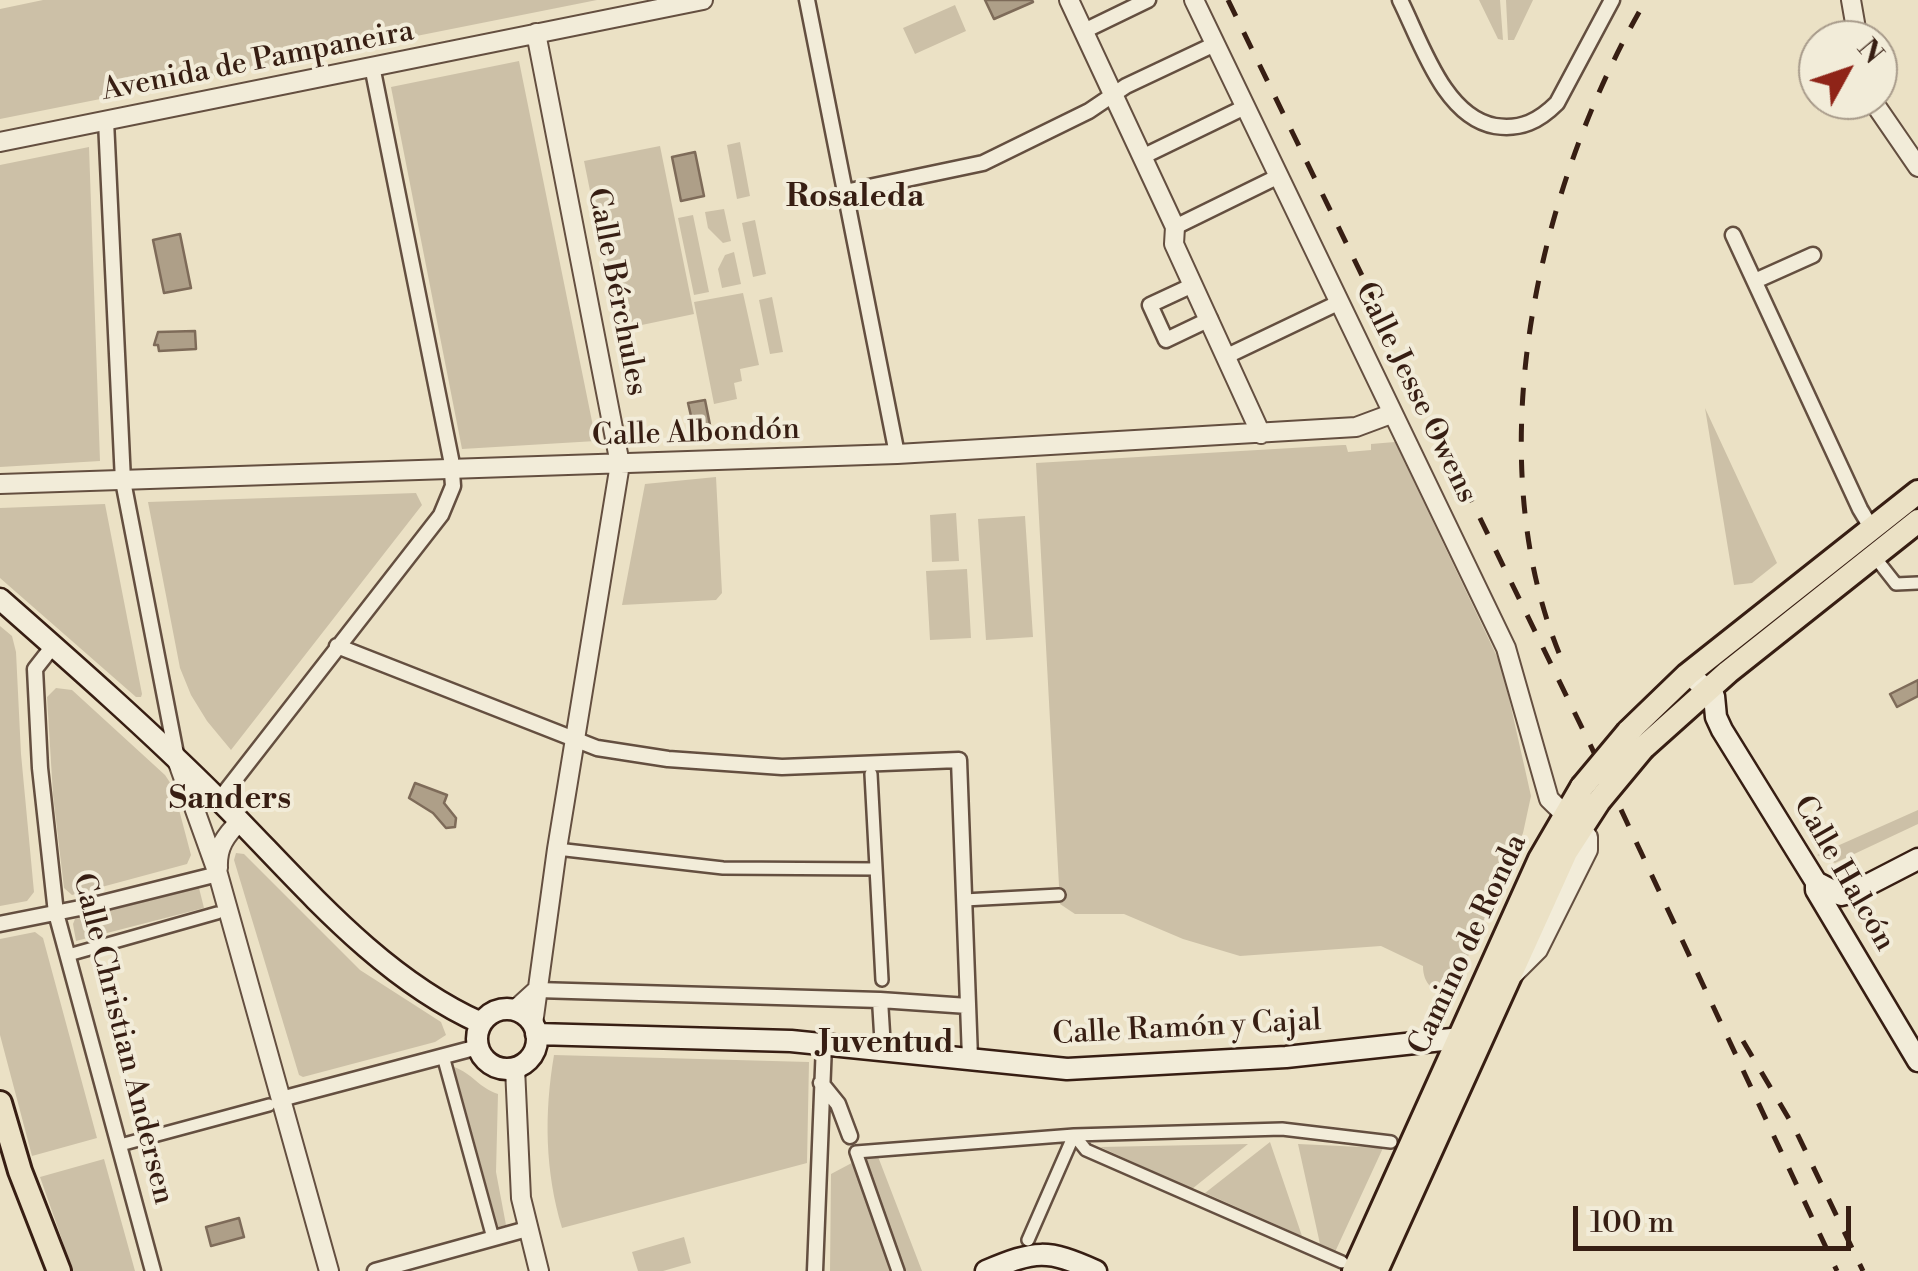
<!DOCTYPE html>
<meta charset="utf-8">
<style>
body{margin:0}
#map{position:relative;width:1918px;height:1271px;overflow:hidden;background:#ebe1c5;font-family:"Libre Bodoni",serif}
canvas{display:block}
.north{position:absolute;left:1798px;top:20px;width:100px;height:100px;box-sizing:border-box;background:#f2ecd9;border:2px solid #a79a8a;border-radius:50%;rotate:50deg;font-size:28px;font-weight:700;line-height:40px;text-align:center;color:#371e13}
.north::after{content:'';display:block;margin:auto;width:35px;height:45px;background:#8f2418;clip-path:polygon(50% 0,100% 100%,50% 72%,0 100%)}
.scale{position:absolute;left:1573px;top:1206px;width:278px;height:45px;box-sizing:border-box;border:5px solid #371e13;border-top:0;padding-left:12px;font-size:30px;line-height:35px;white-space:nowrap;color:#371e13;-webkit-text-stroke:8px #f2ecd9;paint-order:stroke}
</style>
<div id="map">
<canvas width="1918" height="1271"></canvas>
<div class="north">N</div>
<div class="scale">100 m</div>
</div>
<script>
const g = document.querySelector('canvas').getContext('2d');
g.lineJoin = 'round';
function fill(path, color) { g.fillStyle = color; g.fill(path, 'evenodd'); }
function stroke(path, color, width, dash) { g.strokeStyle = color; g.lineWidth = width; g.lineCap = dash ? 'butt' : 'round'; g.setLineDash(dash || []); g.stroke(path); }
function write(font, color, halo, rows, align = 'center') {
  g.font = font + ' "Libre Bodoni",serif'; g.lineWidth = 8; g.setLineDash([]); g.textBaseline = 'middle'; g.strokeStyle = halo; g.fillStyle = color; for (const [text, x, y, turn = 0] of rows) {
    g.save(); g.translate(x, y); g.rotate((+turn || 0) * Math.PI / 180); g.textAlign = isNaN(turn) ? turn : align; if (halo) g.strokeText(text, 0, 0); g.fillText(text, 0, 0); g.restore();
  }
}
const green = new Path2D(`
 M 43,0 L 597,0 L 0,119 L 0,9 Z
 M 1479,0 L 1500,0 L 1503,40 L 1498,39 Z
 M 1506,0 L 1533,0 L 1514,40 L 1508,40 Z
 M 955,5 L 966,31 L 915,54 L 903,28 Z
 M 519,61 L 596,441 L 462,449 L 391,87 Z
 M 740,142 L 750,196 L 737,199 L 727,145 Z
 M 660,146 L 694,314 L 618,330 L 584,161 Z
 M 89,147 L 100,461 L 0,467 L 0,165 Z
 M 724,209 L 731,241 L 723,243 L 708,228 L 705,212 Z
 M 693,215 L 709,292 L 694,295 L 678,218 Z
 M 755,220 L 766,274 L 753,277 L 742,223 Z
 M 734,252 L 741,284 L 722,288 L 718,269 L 725,255 Z
 M 743,293 L 759,365 L 740,369 L 742,381 L 734,383 L 737,399 L 714,404 L 694,302 Z
 M 772,297 L 783,352 L 770,354 L 759,300 Z
 M 1705,408 L 1777,563 L 1752,583 L 1734,585 Z
 M 1395,442 L 1502,667 L 1531,796 L 1523,833 L 1449,999 C 1434,990 1423,985 1423,966 L 1381,946 L 1240,956 L 1183,939 L 1124,914 L 1075,914 L 1060,904 L 1036,463 L 1343,445 L 1346,445 L 1348,452 L 1371,450 L 1371,444 Z
 M 716,477 L 722,593 L 716,600 L 622,605 L 645,484 Z
 M 416,493 L 422,505 L 231,750 L 207,721 L 191,695 L 180,668 L 148,502 Z
 M 105,504 L 142,694 L 141,697 L 136,697 L 0,578 L 0,508 Z
 M 956,513 L 959,561 L 932,562 L 930,515 Z
 M 1025,516 L 1033,637 L 986,640 L 978,519 Z
 M 967,569 L 971,638 L 930,640 L 926,571 Z
 M 0,626 L 12,636 L 16,652 L 21,754 L 34,892 L 27,901 L 0,906 Z
 M 56,688 L 72,690 L 165,775 L 173,787 L 191,855 L 187,864 L 72,895 L 64,888 L 53,795 L 47,697 Z
 M 1918,810 L 1918,824 L 1835,863 L 1817,855 Z
 M 236,853 L 244,854 L 360,970 L 441,1022 L 446,1035 L 435,1042 L 303,1077 L 299,1075 L 234,860 Z
 M 199,888 L 204,908 L 76,941 L 73,924 L 75,919 Z
 M 35,932 L 43,938 L 97,1138 L 32,1156 L 0,1035 L 0,939 Z
 M 554,1055 L 809,1062 L 807,1163 L 562,1228 C 545,1171 544,1114 554,1055 Z
 M 454,1067 C 472,1073 479,1088 498,1094 L 496,1172 L 506,1225 L 498,1227 Z
 M 1270,1142 L 1302,1236 L 1205,1193 Z
 M 1248,1144 L 1192,1189 L 1100,1147 Z
 M 1298,1144 L 1383,1148 L 1335,1252 L 1320,1244 Z
 M 877,1154 L 922,1271 L 830,1271 L 831,1174 L 863,1157 Z
 M 104,1159 L 135,1271 L 73,1271 L 40,1177 Z
 M 684,1237 L 691,1263 L 663,1271 L 638,1271 L 632,1252 Z`);
const water = new Path2D(`
 M 985,0 L 1032,0 L 1033,2 L 994,19 Z
 M 695,152 L 704,196 L 681,201 L 672,157 Z
 M 180,234 L 191,288 L 164,293 L 153,240 Z
 M 195,331 L 196,349 L 159,351 L 158,345 L 154,345 L 158,332 Z
 M 705,400 L 710,425 L 694,429 L 688,403 Z
 M 1918,680 L 1918,696 L 1897,707 L 1890,694 Z
 M 415,783 L 447,795 L 444,803 L 456,818 L 455,827 L 446,828 L 433,813 L 409,798 Z
 M 239,1218 L 244,1237 L 211,1246 L 206,1227 Z`);
const pedestrian = new Path2D(`
 M 1874,556 L 1896,584 L 1918,583
 M 871,774 L 882,980
 M 557,849 L 723,868 L 876,869
 M 964,900 L 1059,895
 M 72,954 L 217,913
 M 443,1056 L 493,1238
 M 124,1144 L 269,1105
 M 1028,1240 L 1074,1135 L 1086,1150 L 1342,1262
 M 898,1271 L 856,1152 L 1074,1135 L 1282,1129 L 1391,1142`);
const minor = new Path2D(`
 M 807,0 L 897,454
 M 1400,0 C 1421,42 1444,117 1495,126 C 1521,130 1539,121 1557,103 L 1612,0
 M 1084,31 L 1148,0
 M 106,121 L 123,481 L 177,759
 M 1142,157 L 1245,107
 M 845,192 L 983,163 L 1089,111 L 1126,86 L 1215,44
 M 1175,227 L 1279,176
 M 1733,235 L 1860,509 L 1872,529
 M 1755,281 L 1813,255
 M 1193,285 L 1150,305 L 1166,340 L 1210,319
 M 1227,356 L 1340,302
 M 53,646 L 35,669 L 40,768 L 56,913 L 153,1271
 M 337,646 L 597,748 L 668,759 L 782,767 L 959,760 L 970,1058
 M 219,800 L 441,515 L 453,486 L 451,459 L 372,66
 M 0,924 L 90,906 L 218,874
 M 537,990 L 880,1000 L 968,1006
 M 880,1000 L 883,1049
 M 821,1083 L 838,1104 L 850,1136
 M 281,1099 L 478,1047
 M 375,1271 L 527,1229
 M 815,1271 L 824,1044`);
const tertiary = new Path2D(`
 M 1069,0 L 1175,227 L 1174,244 L 1261,434
 M 1194,0 L 1506,648 L 1549,799 L 1588,837 L 1588,850 L 1538,950 L 1514,974
 M 1851,0 L 1858,40
 M 1872,100 L 1918,167
 M 0,142 L 703,0
 M 0,484 L 897,454 L 1356,427 L 1391,414
 M 177,760 L 218,874 L 329,1271
 M 218,868 C 217,847 225,836 240,821
 M 515,1010 L 537,990
 M 533,1024 L 557,849 L 620,464 L 536,33
 M 515,1068 L 521,1198 L 539,1271`);
const secondary = new Path2D(`
 M 0,599 C 75,665 150,731 220,801 C 300,881 376,976 481,1023
 M 1698,682 L 1714,696 L 1716,717 L 1722,730 L 1816,882 L 1816,890 L 1918,1061
 M 1816,882 L 1841,895 L 1854,892 L 1918,859
 M477 1039a30 30 0 1 1 60 0a30 30 0 1 1-60 0Z
 M 536,1034 L 791,1041 L 1067,1069 L 1286,1057 L 1470,1037
 M 986,1271 C 1036,1250 1047,1249 1096,1271`);
const primary = new Path2D(`
 M 1628,732 L 1687,675 L 1918,492
 M 1643,748 L 1728,672 L 1918,521
 M 0,1103 L 20,1171 L 59,1271
 M 1354,1271 L 1540,859 L 1582,787
 M 1376,1271 L 1553,881 L 1566,852 L 1599,801`);
const rail = new Path2D(`
 M 1228,0 L 1602,769 L 1837,1271
 M 1559,653 C 1477,450 1539,183 1646,0
 M 1743,1041 L 1795,1129 L 1863,1271`);
const primaryBridge = new Path2D(`
 M 1582,787 L 1628,732
 M 1599,801 L 1643,748`);
const streetNames = [
 ["Avenida de Pampaneira",258,62,-11],
 ["Calle Bérchules",616,292,79],
 ["Calle Jesse Owens",1415,393,64],
 ["Calle Albondón",696,434,-2],
 ["Calle Halcón",1843,874,60],
 ["Camino de Ronda",1469,945,-65],
 ["Calle Ramón y Cajal",1187,1029,-3],
 ["Calle Christian Andersen",122,1039,76]
];
const neighbourhoodNames = [
 ["Rosaleda",855,198],
 ["Sanders",230,800],
 ["Juventud",886,1044]
];
fill(green, '#ccc0a7');
fill(water, '#ae9f88');
stroke(water, '#7e6b59', 2.5);
stroke(pedestrian, '#644f40', 16);
stroke(minor, '#644f40', 19);
stroke(tertiary, '#644f40', 22);
stroke(secondary, '#371e13', 25);
stroke(primary, '#371e13', 28);
stroke(pedestrian, '#f2ecd9', 11);
stroke(minor, '#f2ecd9', 14);
stroke(tertiary, '#f2ecd9', 18);
stroke(secondary, '#f2ecd9', 20);
stroke(primary, '#ebe1c5', 22);
stroke(rail, '#371e13', 5, [18, 18]);
stroke(primaryBridge, '#371e13', 28, []);
stroke(primaryBridge, '#ebe1c5', 22);
write('30px', '#371e13', '#f2ecd9', streetNames);
write('bold 32px', '#371e13', '#f2ecd9', neighbourhoodNames);
</script>
